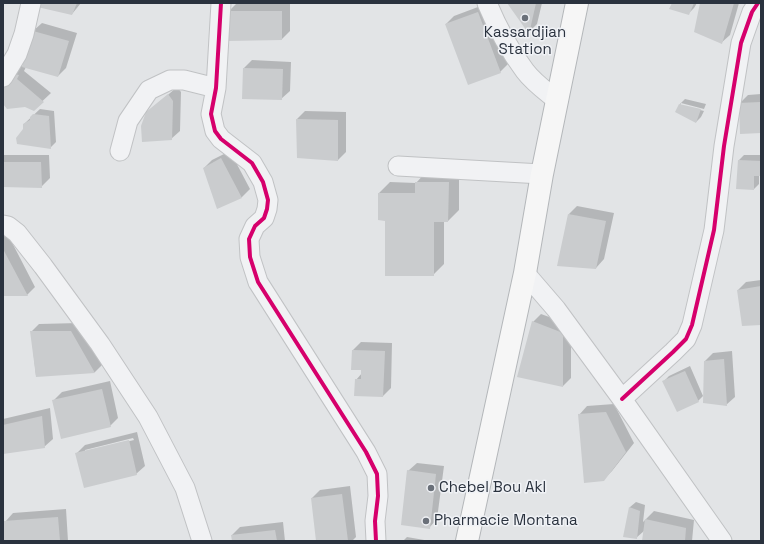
<!DOCTYPE html>
<style>
body{margin:0}
#map{position:relative;width:764px;height:544px;overflow:hidden;background:#e2e4e6;font-family:"Space Grotesk",sans-serif}
canvas{display:block}
.frame{position:absolute;inset:0;border:4px solid #2a323e;pointer-events:none}
</style>
<div id="map">
<canvas width="764" height="544"></canvas>
<div class="frame"></div>
</div>
<script>
const g = document.querySelector('canvas').getContext('2d');
g.lineJoin = 'round';
function fill(path, color) { g.fillStyle = color; g.fill(path, 'evenodd'); }
function stroke(path, color, width, dash) { g.strokeStyle = color; g.lineWidth = width; g.lineCap = dash ? 'butt' : 'round'; g.setLineDash(dash || []); g.stroke(path); }
function write(font, color, halo, rows, align = 'center') {
  g.font = font + ' "Space Grotesk",sans-serif'; g.lineWidth = 3; g.setLineDash([]); g.textBaseline = 'middle'; g.strokeStyle = halo; g.fillStyle = color; for (const [text, x, y, turn = 0] of rows) {
    g.save(); g.translate(x, y); g.rotate((+turn || 0) * Math.PI / 180); g.textAlign = isNaN(turn) ? turn : align; if (halo) g.strokeText(text, 0, 0); g.fillText(text, 0, 0); g.restore();
  }
}
const shadow = new Path2D(`
 M 35,3 L 81,3 L 72,14 Z
 M 237,3 L 290,3 L 290,31 L 282,39 L 229,11 Z
 M 508,3 L 542,3 L 537,24 L 529,32 Z
 M 673,3 L 697,3 L 694,8 L 689,13 Z
 M 701,3 L 739,3 L 730,35 L 721,43 Z
 M 486,4 L 508,64 L 500,72 L 446,24 L 454,16 Z
 M 42,23 L 77,33 L 66,68 L 58,76 L 26,67 L 24,71 L 51,93 L 33,110 L 25,106 L 3,103 L 18,65 L 23,66 L 33,31 Z
 M 252,60 L 291,62 L 290,91 L 281,99 L 244,68 Z
 M 177,87 L 181,92 L 180,131 L 171,139 L 147,113 Z
 M 761,94 L 761,132 L 740,103 L 748,95 Z
 M 685,99 L 706,104 L 704,109 L 681,103 Z
 M 681,103 L 681,105 L 704,111 L 701,117 L 696,122 L 680,104 Z
 M 40,109 L 54,111 L 56,142 L 50,148 L 24,129 L 24,124 Z
 M 305,111 L 346,112 L 346,152 L 338,160 L 297,119 Z
 M 3,135 L 4,136 L 3,151 Z
 M 230,151 L 250,189 L 242,197 L 218,208 L 204,168 L 212,160 Z
 M 3,155 L 49,155 L 50,178 L 41,187 L 3,186 Z
 M 744,155 L 761,155 L 761,175 L 759,175 L 759,184 L 754,189 L 739,160 Z
 M 427,171 L 459,171 L 459,210 L 448,221 L 444,221 L 444,264 L 433,275 L 386,220 L 379,193 L 390,182 L 416,183 Z
 M 577,206 L 614,213 L 604,259 L 596,268 L 569,214 Z
 M 4,227 L 35,287 L 27,295 L 3,295 L 3,228 Z
 M 761,280 L 761,324 L 738,290 L 746,282 Z
 M 541,314 L 571,325 L 571,378 L 563,386 L 533,322 Z
 M 79,323 L 103,364 L 95,372 L 36,376 L 31,332 L 39,324 Z
 M 361,342 L 392,343 L 391,388 L 383,396 L 356,380 L 362,373 L 362,369 L 353,350 Z
 M 732,351 L 735,397 L 726,405 L 705,361 L 713,353 Z
 M 690,366 L 703,396 L 698,401 L 664,381 L 669,376 Z
 M 110,381 L 118,418 L 110,426 L 54,400 L 62,392 Z
 M 614,404 L 634,443 L 612,471 L 603,480 L 579,415 L 587,406 Z
 M 50,408 L 53,439 L 44,447 L 3,453 L 3,419 Z
 M 137,432 L 145,466 L 136,474 L 77,453 L 85,445 ZM 133,438 L 134,440 L 85,452 L 85,450 Z
 M 417,463 L 444,466 L 437,519 L 429,528 L 408,471 Z
 M 350,486 L 356,537 L 352,541 L 317,541 L 312,498 L 320,490 Z
 M 636,502 L 645,505 L 643,522 L 654,511 L 694,520 L 692,541 L 643,541 L 644,531 L 636,538 L 624,536 L 630,507 Z
 M 66,509 L 68,541 L 4,541 L 5,522 L 13,513 Z
 M 283,522 L 285,541 L 233,541 L 232,535 L 240,527 Z
 M 407,537 L 430,541 L 403,541 Z`);
const building = new Path2D(`
 M 34,3 L 77,3 L 72,15 L 33,6 Z
 M 507,3 L 536,3 L 529,34 Z
 M 672,3 L 694,3 L 689,15 L 669,9 Z
 M 700,3 L 734,3 L 722,44 L 694,32 Z
 M 228,11 L 282,11 L 282,40 L 228,41 Z
 M 478,12 L 501,73 L 468,85 L 445,24 Z
 M 33,31 L 69,41 L 58,77 L 22,67 Z
 M 243,68 L 283,69 L 282,100 L 242,99 Z
 M 9,73 L 19,75 L 17,79 L 44,102 L 34,111 L 25,107 L 7,109 L 3,104 L 3,81 Z
 M 168,94 L 173,101 L 172,140 L 142,142 L 141,126 L 146,112 Z
 M 761,102 L 761,133 L 740,134 L 739,103 Z
 M 679,104 L 701,109 L 696,123 L 675,112 Z
 M 33,114 L 49,116 L 51,149 L 17,144 L 16,138 L 23,129 L 23,124 L 30,120 L 30,117 Z
 M 296,119 L 338,120 L 338,161 L 297,158 Z
 M 221,158 L 242,198 L 217,209 L 203,168 Z
 M 738,160 L 761,161 L 761,176 L 754,176 L 754,190 L 736,189 Z
 M 3,162 L 41,162 L 42,188 L 3,187 Z
 M 415,182 L 449,182 L 448,222 L 434,222 L 434,276 L 385,276 L 385,221 L 378,220 L 378,193 L 415,193 Z
 M 568,214 L 606,221 L 596,269 L 557,266 Z
 M 3,249 L 28,296 L 3,296 Z
 M 761,286 L 761,325 L 742,326 L 737,290 Z
 M 532,321 L 563,333 L 563,387 L 517,377 Z
 M 30,331 L 71,331 L 95,373 L 36,377 Z
 M 352,350 L 385,351 L 383,397 L 354,396 L 355,379 L 361,379 L 361,370 L 351,370 Z
 M 724,359 L 727,406 L 703,403 L 704,361 Z
 M 685,371 L 699,402 L 677,412 L 662,381 Z
 M 102,389 L 111,427 L 61,439 L 52,400 Z
 M 606,412 L 626,452 L 604,481 L 584,483 L 578,414 Z
 M 42,416 L 45,448 L 3,454 L 3,425 Z
 M 129,440 L 137,475 L 84,488 L 75,453 Z
 M 407,470 L 436,474 L 430,529 L 401,525 Z
 M 342,494 L 348,541 L 316,541 L 311,498 Z
 M 629,507 L 640,511 L 637,539 L 623,537 Z
 M 58,517 L 60,541 L 3,541 L 4,521 Z
 M 645,519 L 686,528 L 685,541 L 642,541 Z
 M 275,530 L 277,541 L 232,541 L 231,535 Z`);
const minor = new Path2D(`
 M 221,3 L 216,88 L 211,114 L 215,131 L 221,139 L 252,163 L 263,182 L 268,200 L 267,209 L 264,218 L 255,226 L 249,239 L 250,257 L 258,282 L 366,452 L 377,474 L 378,496 L 375,521 L 376,541
 M 487,3 C 497,27 510,51 525,71 C 534,83 547,92 558,101
 M 3,77 L 17,54 L 24,34 L 31,3
 M 120,151 L 128,121 L 149,90 L 170,80 L 184,80 L 216,88
 M 398,166 L 542,174
 M 3,225 L 8,226 L 17,233 L 43,266 L 100,344 L 148,417 L 185,488 L 202,541
 M 525,273 L 556,309 L 622,399 L 722,541
 M 622,399 L 673,352 L 686,339 L 692,325 L 714,230 L 724,146 L 741,43 L 752,12 L 758,3`);
const highway = new Path2D(`
 M 467,541 L 525,273 L 542,174 L 577,3`);
const cycleway = new Path2D(`
 M 221,3 L 216,88 L 211,114 L 215,131 L 221,139 L 252,163 L 263,182 L 268,200 L 267,209 L 264,218 L 255,226 L 249,239 L 250,257 L 258,282 L 366,452 L 377,474 L 378,496 L 375,521 L 376,541
 M 622,399 L 673,352 L 686,339 L 692,325 L 714,230 L 724,146 L 741,43 L 752,12 L 758,3`);
const markers = [
 [525,18,4,"#6a7079"],
 [431,488,4,"#6a7079"],
 [426,521,4,"#6a7079"]
];
const poiNames = [
 ["Kassardjian",525,33,"center"],
 ["Station",525,50,"center"],
 ["Chebel Bou Akl",439,488],
 ["Pharmacie Montana",434,521]
];
fill(shadow, '#0003');
fill(building, '#caccce');
stroke(minor, '#c0c2c4', 21);
stroke(highway, '#b4b7ba', 24);
stroke(minor, '#f1f2f4', 19);
stroke(highway, '#f6f6f6', 22);
stroke(cycleway, '#d6006c', 4);
for (const [x, y, r, color] of markers) { const dot = new Path2D(); dot.arc(x, y, r, 0, 2 * Math.PI); g.fillStyle = color; g.fill(dot); stroke(dot, '#f0f2f6', 1.5); }
write('15px', '#2a323e', '#f0f2f6', poiNames, 'left');
</script>
